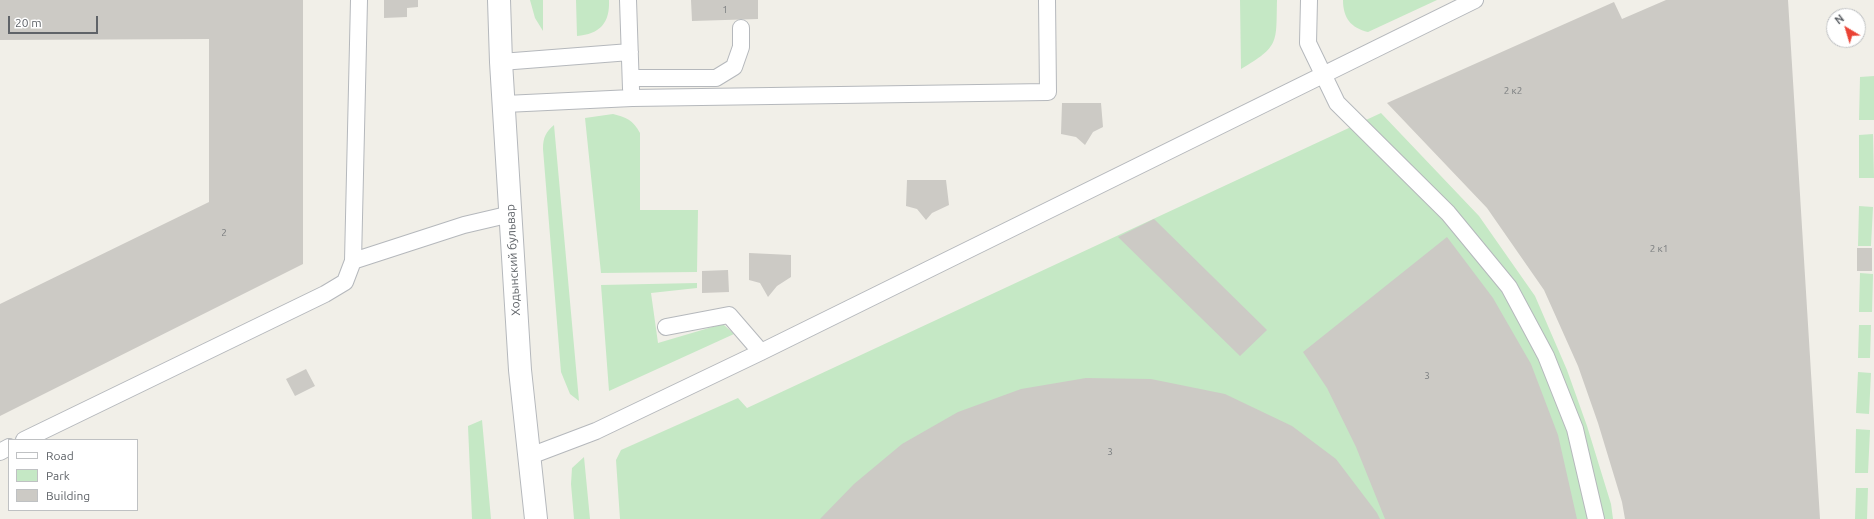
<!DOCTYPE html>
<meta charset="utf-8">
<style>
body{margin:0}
#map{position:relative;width:1874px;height:519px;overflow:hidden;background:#f1efe8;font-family:Ubuntu,sans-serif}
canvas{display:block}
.legend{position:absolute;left:8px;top:439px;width:130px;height:72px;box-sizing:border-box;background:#fff;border:1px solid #bfc1c3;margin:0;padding:5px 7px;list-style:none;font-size:12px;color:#5f6368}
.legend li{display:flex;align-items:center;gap:8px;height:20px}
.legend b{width:20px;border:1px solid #bfc1c3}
.north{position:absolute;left:1826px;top:8px;width:40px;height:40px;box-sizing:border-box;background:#fff;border:1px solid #bfc1c3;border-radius:50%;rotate:322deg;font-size:11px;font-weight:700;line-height:16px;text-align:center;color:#5f6368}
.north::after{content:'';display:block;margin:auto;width:14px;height:18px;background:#ea4335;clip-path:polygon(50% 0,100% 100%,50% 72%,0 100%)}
.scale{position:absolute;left:8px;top:16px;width:90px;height:18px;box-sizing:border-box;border:2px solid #5f6368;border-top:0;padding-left:5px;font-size:12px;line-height:14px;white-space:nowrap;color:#5f6368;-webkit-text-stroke:3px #fff;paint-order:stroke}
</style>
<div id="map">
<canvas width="1874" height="519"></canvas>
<ul class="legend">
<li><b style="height:5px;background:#fff"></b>Road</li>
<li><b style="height:11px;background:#c5e8c5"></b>Park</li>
<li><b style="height:11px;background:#cccac5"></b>Building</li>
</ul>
<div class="north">N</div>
<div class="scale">20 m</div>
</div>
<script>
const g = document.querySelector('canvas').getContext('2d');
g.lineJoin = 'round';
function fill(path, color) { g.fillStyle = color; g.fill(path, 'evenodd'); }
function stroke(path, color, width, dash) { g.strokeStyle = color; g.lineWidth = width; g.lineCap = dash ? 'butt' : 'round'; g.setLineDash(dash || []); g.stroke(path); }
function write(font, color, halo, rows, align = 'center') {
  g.font = font + ' Ubuntu,sans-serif'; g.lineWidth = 4; g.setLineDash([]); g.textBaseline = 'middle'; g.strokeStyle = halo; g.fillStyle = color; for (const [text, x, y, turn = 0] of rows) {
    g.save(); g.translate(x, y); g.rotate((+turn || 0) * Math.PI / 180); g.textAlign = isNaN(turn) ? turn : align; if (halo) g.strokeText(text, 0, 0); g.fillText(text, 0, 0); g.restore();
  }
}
const green = new Path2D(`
 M 530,0 L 543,0 L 543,31 L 535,18 Z
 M 576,0 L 609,0 C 610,23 600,34 577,36 Z
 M 1240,0 L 1277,0 C 1276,43 1280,46 1241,69 Z
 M 1343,0 L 1437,0 L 1368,32 C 1351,28 1343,18 1343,0 Z
 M 1874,76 L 1874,120 L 1859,120 L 1860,77 Z
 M 1381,113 L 1479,216 L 1535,296 L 1567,370 L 1587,426 L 1611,504 L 1613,519 L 620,519 L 616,460 L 621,450 L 738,398 L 747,408 Z
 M 613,114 C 626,117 633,120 640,133 L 640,210 L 698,210 L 697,272 L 601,273 L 585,118 Z
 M 554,125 L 579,401 L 570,394 L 561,372 L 543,149 C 543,137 546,132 554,125 Z
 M 1873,134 L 1874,178 L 1859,178 L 1859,135 Z
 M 1859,206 L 1873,207 L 1871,246 L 1858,246 Z
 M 1860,273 L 1873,274 L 1872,312 L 1859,312 Z
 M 697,283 L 697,288 L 651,293 L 658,343 L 719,325 L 724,325 L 734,334 L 609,391 L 601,285 Z
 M 1859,325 L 1871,325 L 1870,358 L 1858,358 Z
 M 1858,372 L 1871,373 L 1869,414 L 1856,413 Z
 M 482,420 L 491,519 L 472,519 L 468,426 Z
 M 1856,429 L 1870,430 L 1868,473 L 1855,473 Z
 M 584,457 L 590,519 L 574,519 L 571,484 L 572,468 Z
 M 1856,488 L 1868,488 L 1867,519 L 1855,519 Z`);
const building = new Path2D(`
 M 0,0 L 303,0 L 303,264 L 0,416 L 0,304 L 209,202 L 209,39 L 0,40 Z
 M 384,0 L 418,0 L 418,7 L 407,8 L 407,17 L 384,18 Z
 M 691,0 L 758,0 L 758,19 L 692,21 Z
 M 1666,0 L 1788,0 L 1820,519 L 1625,519 L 1622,502 L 1598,423 L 1578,366 L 1544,290 L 1487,208 L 1387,103 L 1614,2 L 1622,19 Z
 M 1062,103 L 1101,103 L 1103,127 L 1093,132 L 1085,145 L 1076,137 L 1061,134 Z
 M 907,180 L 946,180 L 949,205 L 932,213 L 926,220 L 917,209 L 906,206 Z
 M 1154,219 L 1267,330 L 1240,356 L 1118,237 Z
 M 1447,237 L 1493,298 L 1531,364 L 1558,435 L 1577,519 L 1385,519 L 1356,447 L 1327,388 L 1303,352 Z
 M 1857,248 L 1872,248 L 1872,271 L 1857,271 Z
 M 749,253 L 791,255 L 791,277 L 777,286 L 768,297 L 760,283 L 749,280 Z
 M 728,270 L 729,292 L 702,293 L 702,271 Z
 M 306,369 L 315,386 L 295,396 L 286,379 Z
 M 1086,378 L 1151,379 L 1225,394 L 1292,426 L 1336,459 L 1377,513 L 1380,519 L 820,519 L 854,484 L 902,444 L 958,412 L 1021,389 Z`);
const lane = new Path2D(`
 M 628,0 L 631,89
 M 1309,0 L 1308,43 L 1337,103 L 1448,213 L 1509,287 L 1546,356 L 1575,429 L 1596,519
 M 501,62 L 630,52
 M 631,78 L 716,78 L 734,67 L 741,47 L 741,28
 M 505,104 L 632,98 L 1048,92 L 1047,0
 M 353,261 L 464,225 L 511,214
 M 666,327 L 729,315 L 761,352
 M 24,440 L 325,294 L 345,282 L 353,261 L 359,0
 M 0,452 L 9,447
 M 530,456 L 596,431 L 761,352 L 1475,0`);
const street = new Path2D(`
 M 499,0 L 501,62 L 520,370 L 536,519`);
const numberNames = [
 ["1",725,10],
 ["2 к2",1513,91],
 ["2",224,233],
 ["2 к1",1659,249],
 ["3",1427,376],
 ["3",1110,452]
];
const streetNames = [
 ["Ходынский бульвар",513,260,-93]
];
fill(green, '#c5e8c5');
fill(building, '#cccac5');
stroke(lane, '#b5b8bc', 18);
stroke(street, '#b5b8bc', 24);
stroke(lane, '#fff', 16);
stroke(street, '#fff', 22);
write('10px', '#7a7d7f', null, numberNames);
write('12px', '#5f6368', '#fff', streetNames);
</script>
